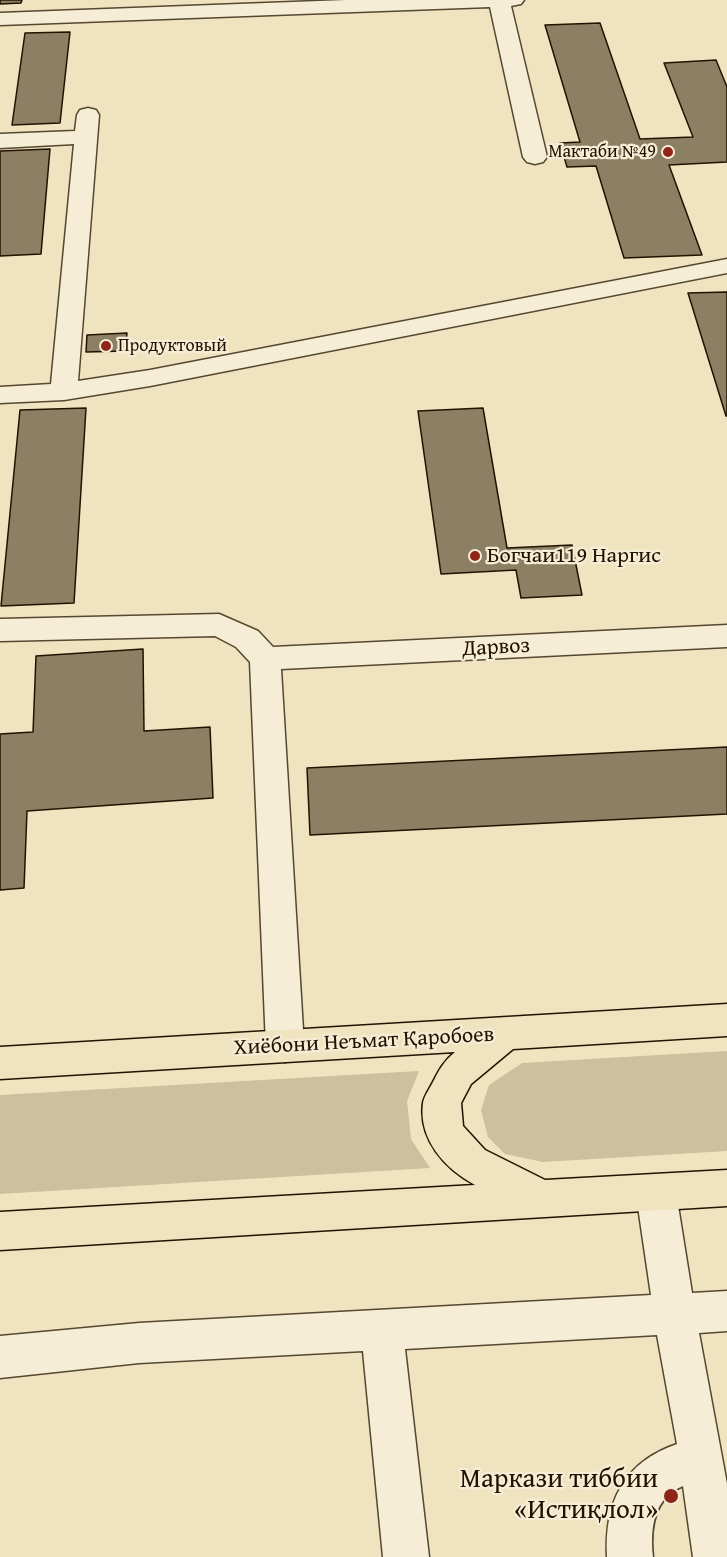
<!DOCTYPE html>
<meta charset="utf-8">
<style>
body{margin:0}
canvas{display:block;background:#efe3c0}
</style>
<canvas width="727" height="1557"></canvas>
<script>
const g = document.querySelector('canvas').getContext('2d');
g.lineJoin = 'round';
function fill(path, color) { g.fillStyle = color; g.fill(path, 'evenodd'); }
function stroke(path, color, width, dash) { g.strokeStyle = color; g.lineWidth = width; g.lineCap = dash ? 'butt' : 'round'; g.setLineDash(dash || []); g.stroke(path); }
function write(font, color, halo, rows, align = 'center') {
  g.font = font + ' "Gentium Book Plus",serif'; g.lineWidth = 4.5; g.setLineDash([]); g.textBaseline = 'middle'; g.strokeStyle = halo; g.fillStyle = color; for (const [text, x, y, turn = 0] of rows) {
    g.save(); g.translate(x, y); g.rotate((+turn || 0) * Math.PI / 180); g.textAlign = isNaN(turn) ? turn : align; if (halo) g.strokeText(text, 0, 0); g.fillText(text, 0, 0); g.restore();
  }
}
const green = new Path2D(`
 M 727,1051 L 727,1151 L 543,1162 L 505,1154 L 488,1137 L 481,1110 L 489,1085 L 522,1063 Z
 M 419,1071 L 407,1101 L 411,1139 L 430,1168 L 0,1194 L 0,1095 Z`);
const building = new Path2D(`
 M 0,0 L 22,0 L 21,3 L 0,4 Z
 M 600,23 L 640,139 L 693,137 L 664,63 L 716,60 L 727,87 L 727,162 L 669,165 L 702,255 L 624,258 L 596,166 L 567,167 L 560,143 L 580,142 L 545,25 Z
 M 70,32 L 60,123 L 12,125 L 25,33 Z
 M 50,149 L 41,254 L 0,256 L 0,151 Z
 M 727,292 L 727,416 L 726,416 L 688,293 Z
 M 127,333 L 125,351 L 86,352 L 87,335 Z
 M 86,408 L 74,603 L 1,606 L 20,410 Z
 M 483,408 L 507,548 L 572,545 L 582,595 L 521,598 L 516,570 L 441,574 L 418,411 Z
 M 143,649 L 144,731 L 210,727 L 213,798 L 27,811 L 24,888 L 0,890 L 0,734 L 33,732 L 36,656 Z
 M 727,747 L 727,814 L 310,835 L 307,768 Z`);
const minor = new Path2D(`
 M 346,0 L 524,0 L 521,4 L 511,6 L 547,157 L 543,162 L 535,164 L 527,162 L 523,157 L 490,7 L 0,25 L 0,13 Z
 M 88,108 L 96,110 L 99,115 L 78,381 L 150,370 L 727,259 L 727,273 L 150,386 L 64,400 L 0,403 L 0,387 L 51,384 L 74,144 L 0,148 L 0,134 L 75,131 L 77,115 L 80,110 Z
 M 219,614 L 258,631 L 273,647 L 727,625 L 727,647 L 281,669 L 304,1046 L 298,1057 L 285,1062 L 272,1057 L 266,1046 L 250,662 L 236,647 L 215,636 L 0,641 L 0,619 Z
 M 656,1175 L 670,1180 L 676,1193 L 692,1293 L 727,1291 L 727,1331 L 699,1333 L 727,1484 L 727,1557 L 693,1557 L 683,1486 C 653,1498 650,1529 653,1557 L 607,1557 C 604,1502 624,1462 677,1444 L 657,1335 L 405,1349 L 429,1557 L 383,1557 L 363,1351 L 139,1363 L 0,1378 L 0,1336 L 139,1323 L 651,1295 L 636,1193 L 642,1180 Z`);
const highway = new Path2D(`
 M 727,1004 L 727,1036 L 513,1049 L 471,1084 L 461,1103 L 463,1126 L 485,1150 L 545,1180 L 727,1170 L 727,1206 L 0,1250 L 0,1212 L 475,1185 C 445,1169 418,1139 423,1103 C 424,1096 430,1088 433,1082 C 439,1070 444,1061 455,1052 L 0,1079 L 0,1047 Z`);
const markers = [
 [668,152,6,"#8f2418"],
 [106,346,6,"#8f2418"],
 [475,556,6,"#8f2418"],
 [671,1496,8,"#8f2418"]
];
const farPoinames = [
 ["Мактаби №49",656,152],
 ["Продуктовый",118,346,"left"]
];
const poiNames = [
 ["Богчаи119 Наргис",487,556]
];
const streetNames = [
 ["Дарвоз",496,648,-3],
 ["Хиёбони Неъмат Қаробоев",364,1042,-3]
];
const nearPoinames = [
 ["Маркази тиббии",658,1480],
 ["«Истиқлол»",658,1511]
];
fill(green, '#ccc09f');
fill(building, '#8d7f64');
stroke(building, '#221300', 1.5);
stroke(minor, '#554730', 3);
stroke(highway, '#221300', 3);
fill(minor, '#f5edd6');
fill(highway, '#efe3c0');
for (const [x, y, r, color] of markers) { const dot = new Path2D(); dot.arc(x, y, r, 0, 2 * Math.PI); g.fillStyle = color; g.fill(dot); stroke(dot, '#f5edd6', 2); }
write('18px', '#221300', '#f5edd6', farPoinames, 'right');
write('22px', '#221300', '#f5edd6', poiNames, 'left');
write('22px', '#221300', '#f5edd6', streetNames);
write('27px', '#221300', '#f5edd6', nearPoinames, 'right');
</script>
